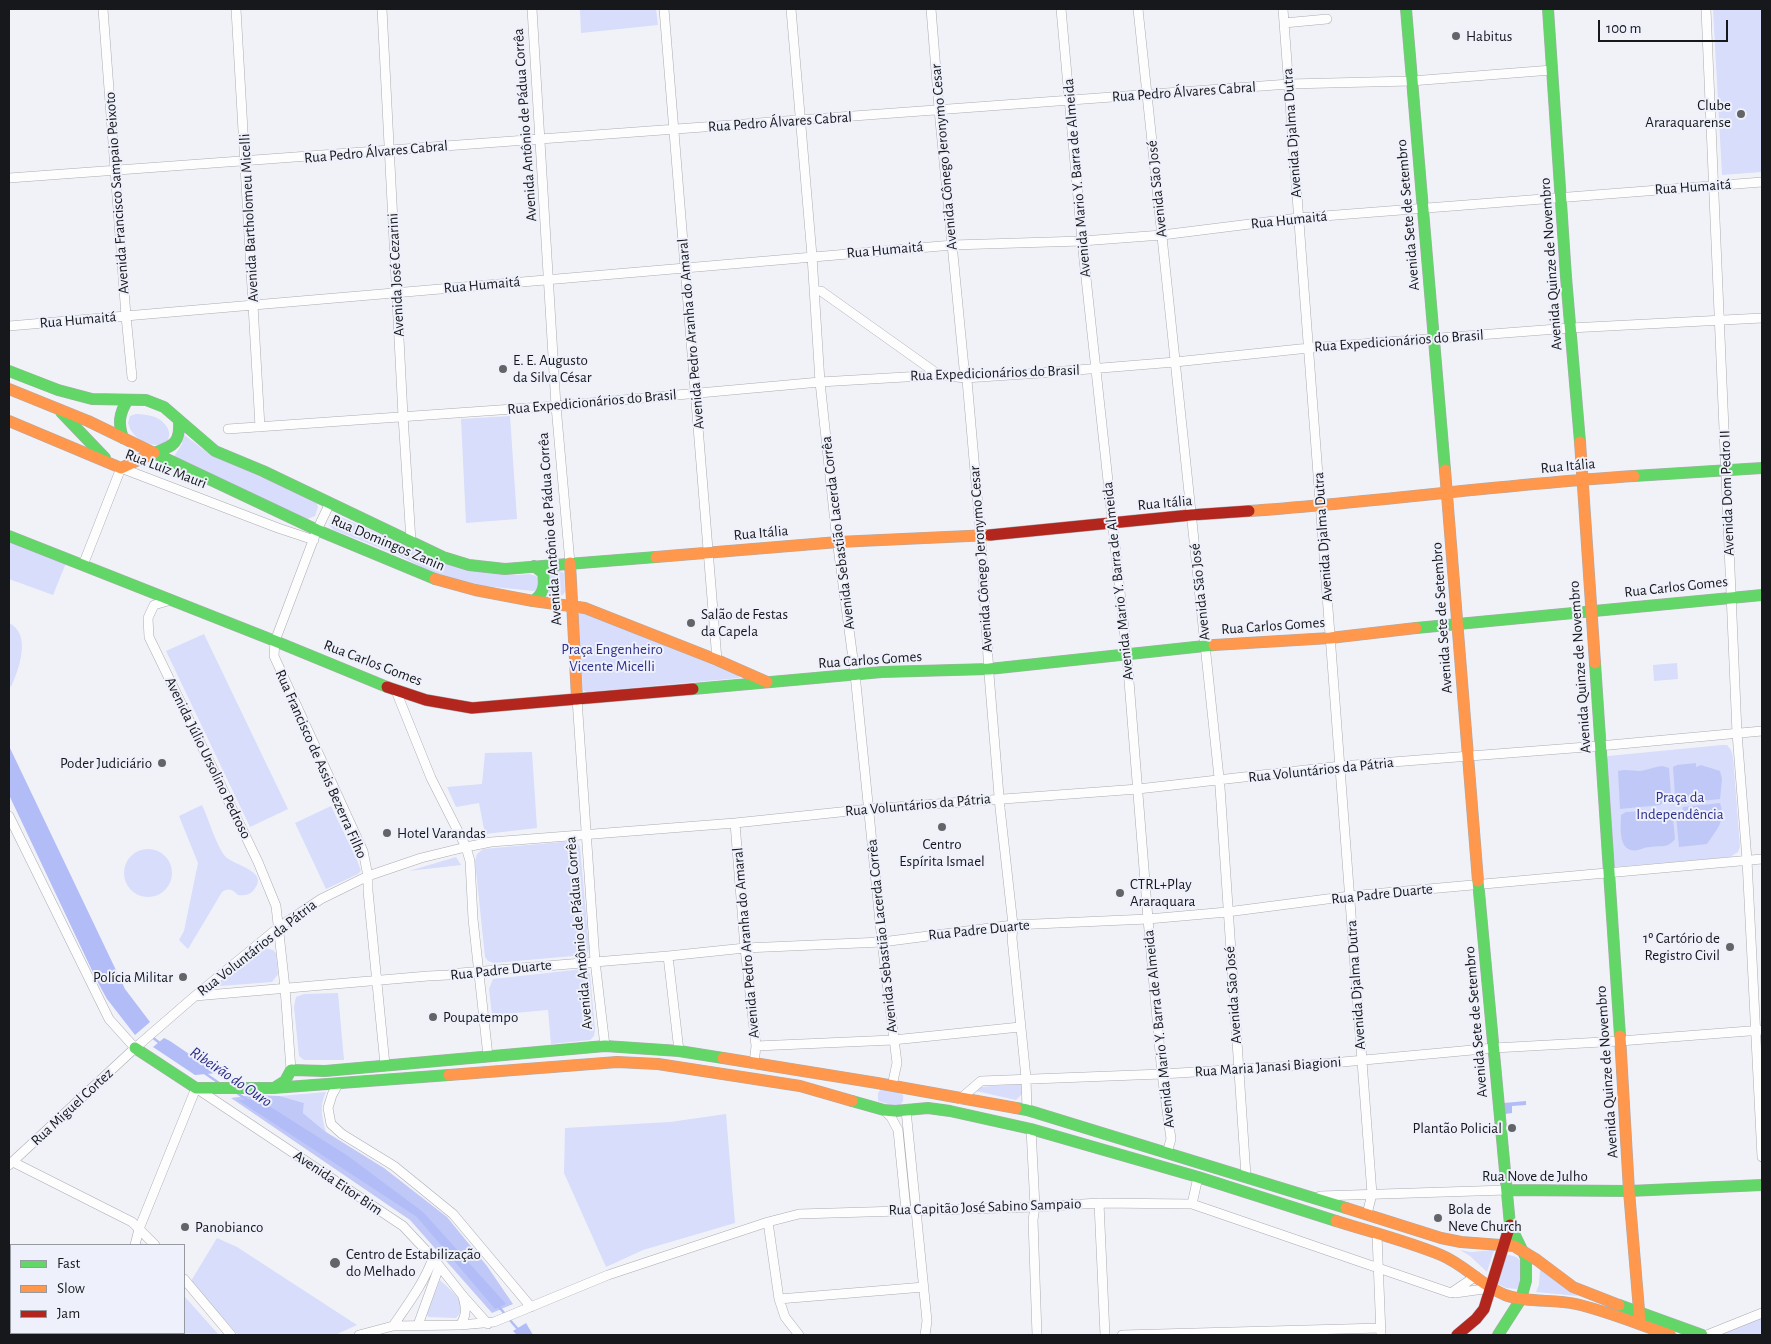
<!DOCTYPE html>
<meta charset="utf-8">
<style>
body{margin:0}
#map{position:relative;width:1771px;height:1344px;overflow:hidden;background:#f1f2f8;font-family:"Alegreya Sans",sans-serif}
canvas{display:block}
.frame{position:absolute;inset:0;border:10px solid #17181b;pointer-events:none}
.legend{position:absolute;left:10px;top:1244px;width:175px;height:90px;box-sizing:border-box;background:#eef0fb;border:1px solid #989aa1;margin:0;padding:6px 9px;list-style:none;font-size:15px;color:#17181b}
.legend li{display:flex;align-items:center;gap:10px;height:25px}
.legend b{width:25px;border:1px solid #989aa1}
.scale{position:absolute;left:1598px;top:20px;width:130px;height:22px;box-sizing:border-box;border:2px solid #17181b;border-top:0;padding-left:6px;font-size:15px;line-height:18px;white-space:nowrap;color:#17181b;-webkit-text-stroke:4px #eef0fb;paint-order:stroke}
</style>
<div id="map">
<canvas width="1771" height="1344"></canvas>
<div class="frame"></div>
<ul class="legend">
<li><b style="height:6px;background:#63d668"></b>Fast</li>
<li><b style="height:6px;background:#ff974d"></b>Slow</li>
<li><b style="height:6px;background:#b3261e"></b>Jam</li>
</ul>
<div class="scale">100 m</div>
</div>
<script>
const g = document.querySelector('canvas').getContext('2d');
g.lineJoin = 'round';
function fill(path, color) { g.fillStyle = color; g.fill(path, 'evenodd'); }
function stroke(path, color, width, dash) { g.strokeStyle = color; g.lineWidth = width; g.lineCap = dash ? 'butt' : 'round'; g.setLineDash(dash || []); g.stroke(path); }
function write(font, color, halo, rows, align = 'center') {
  g.font = font + ' "Alegreya Sans",sans-serif'; g.lineWidth = 4; g.setLineDash([]); g.textBaseline = 'middle'; g.strokeStyle = halo; g.fillStyle = color; for (const [text, x, y, turn = 0] of rows) {
    g.save(); g.translate(x, y); g.rotate((+turn || 0) * Math.PI / 180); g.textAlign = isNaN(turn) ? turn : align; if (halo) g.strokeText(text, 0, 0); g.fillText(text, 0, 0); g.restore();
  }
}
const green = new Path2D(`
 M 580,9 L 656,9 L 658,25 L 581,33 Z
 M 1713,9 L 1762,9 L 1762,172 L 1722,175 Z
 M 136,414 C 142,414 149,415 155,417 C 178,427 172,454 145,442 C 136,438 131,433 128,423 L 130,416 Z
 M 510,416 L 517,519 L 466,523 L 461,419 Z
 M 183,434 L 212,456 L 315,499 L 318,507 L 315,516 L 307,519 L 173,458 L 182,444 Z
 M 335,517 L 343,518 L 448,564 L 501,574 L 517,575 L 529,574 L 536,576 L 540,581 L 538,590 L 533,591 L 475,585 L 433,573 L 398,555 L 334,530 L 329,525 L 331,520 Z
 M 9,541 L 66,563 L 53,595 L 9,579 Z
 M 557,570 L 564,573 L 565,592 C 561,599 554,596 547,595 L 551,586 L 548,571 Z
 M 580,613 L 585,613 L 740,676 L 739,678 L 587,692 L 583,690 L 578,615 Z
 M 9,623 C 32,634 19,669 11,687 L 9,684 Z
 M 204,634 L 288,809 L 250,827 L 166,651 Z
 M 1677,663 L 1678,679 L 1654,681 L 1653,665 Z
 M 1722,745 L 1727,745 L 1731,750 L 1733,757 L 1740,847 L 1738,852 L 1730,857 L 1614,867 L 1605,761 L 1608,756 Z
 M 532,752 L 537,828 L 485,834 L 479,803 L 456,807 L 447,787 L 482,784 L 485,753 Z
 M 202,805 C 209,820 215,842 224,855 C 232,866 272,870 253,891 C 249,895 244,896 238,895 C 233,890 229,887 222,892 L 188,949 L 179,940 L 184,931 L 198,863 L 179,816 Z
 M 331,806 L 357,860 L 361,871 L 358,874 L 326,889 L 295,823 Z
 M 573,841 L 577,842 L 580,847 L 589,948 L 588,952 L 584,955 L 494,963 L 488,961 L 485,957 L 475,861 L 477,854 L 483,849 Z
 M124 873a24 24 0 1 1 48 0a24 24 0 1 1-48 0Z
 M 456,857 L 461,865 L 409,871 Z
 M 265,948 L 273,950 L 276,953 L 278,974 L 272,982 L 220,986 L 220,982 Z
 M 583,969 L 586,970 L 590,974 L 595,1030 L 594,1036 L 590,1040 L 551,1044 L 548,1010 L 492,1015 L 489,989 L 493,979 Z
 M 338,993 L 344,1060 L 304,1060 L 299,1056 L 294,1007 L 296,997 L 304,994 Z
 M 1021,1084 L 1022,1094 L 1016,1100 L 976,1091 L 981,1087 Z
 M 881,1089 L 898,1090 L 903,1095 C 904,1101 902,1104 898,1107 L 878,1101 L 878,1093 Z
 M 326,1092 C 319,1106 322,1118 326,1132 L 303,1113 L 304,1103 L 280,1096 Z
 M 726,1114 L 735,1223 L 643,1250 L 606,1267 L 564,1173 L 565,1128 L 670,1122 Z
 M 217,1238 L 237,1247 L 357,1325 L 335,1335 L 238,1335 L 191,1281 Z
 M 1460,1250 L 1471,1252 L 1494,1250 L 1487,1272 L 1470,1256 Z
 M 1509,1255 L 1516,1257 L 1520,1260 L 1520,1284 L 1517,1289 L 1506,1288 L 1498,1284 L 1505,1256 Z
 M 1540,1269 L 1578,1296 L 1536,1292 L 1539,1285 Z
 M 440,1280 C 450,1290 471,1304 456,1318 L 428,1317 L 427,1314 Z
 M 185,1297 L 219,1335 L 165,1335 L 166,1333 L 184,1333 L 184,1299 Z
 M 1762,1316 L 1762,1335 L 1719,1335 L 1760,1317 Z`);
const forest = new Path2D(`
 M 1696,763 L 1696,767 L 1701,765 L 1720,771 L 1722,779 L 1720,799 L 1683,803 L 1675,795 L 1673,767 L 1677,765 Z
 M 1662,766 L 1669,768 L 1671,795 L 1660,805 L 1620,809 L 1618,771 C 1625,769 1632,771 1640,771 C 1647,770 1654,767 1662,766 Z
 M 1720,803 C 1726,821 1717,829 1707,844 L 1679,847 L 1676,815 L 1682,812 L 1683,807 Z
 M 1662,810 L 1666,815 L 1673,818 L 1675,839 C 1667,849 1661,845 1650,847 C 1644,847 1637,852 1631,850 C 1618,847 1621,825 1621,815 L 1626,812 Z
 M 254,1095 L 280,1096 L 304,1103 L 303,1113 L 326,1132 L 384,1168 L 447,1217 L 487,1266 L 513,1304 L 492,1313 L 410,1220 L 231,1098 Z`);
const water = new Path2D(`
 M 9,746 L 125,989 L 150,1022 L 135,1035 L 107,999 L 97,981 L 9,795 Z
 M 164,1038 L 170,1041 L 217,1073 L 195,1075 L 153,1047 Z
 M 258,1099 L 348,1156 L 423,1212 L 506,1304 L 495,1309 L 417,1217 L 238,1100 Z
 M 1526,1101 L 1526,1105 L 1512,1106 L 1512,1113 L 1505,1114 L 1504,1103 Z
 M 526,1323 L 533,1335 L 517,1335 L 513,1331 Z`);
const stream = new Path2D(`
 M 152,1037 L 161,1044
 M 203,1072 L 219,1083
 M 237,1093 L 249,1101
 M 498,1306 L 506,1315
 M 509,1319 L 523,1335`);
const street = new Path2D(`
 M 103,9 L 126,316 L 132,377
 M 236,9 L 260,427
 M 382,9 L 403,416 L 411,541
 M 532,9 L 556,406 L 570,563
 M 664,9 L 717,660
 M 791,9 L 812,256 L 820,382 L 836,532 L 855,674 L 882,942 L 897,1063 L 892,1086
 M 931,9 L 940,120 L 965,378 L 967,380 L 981,540 L 989,674 L 1000,808 L 1013,925 L 1012,938 L 1026,1078 L 1027,1110
 M 1061,9 L 1082,241 L 1127,656 L 1148,919 L 1162,1074 L 1171,1139 L 1167,1153
 M 1138,9 L 1220,787 L 1246,1176
 M 1283,9 L 1372,1194 L 1367,1214
 M 1706,9 L 1737,733 L 1747,860 L 1762,1157
 M 1284,23 L 1327,19
 M 9,178 L 1289,84 L 1411,81 L 1552,70
 M 814,291 L 821,291 L 939,375
 M 9,326 L 953,245 L 1082,241 L 1162,235 L 1298,218 L 1762,182
 M 228,429 L 556,406 L 820,382 L 939,375 L 965,378 L 1040,373 L 1175,362 L 1309,348 L 1570,328 L 1762,318
 M 330,503 L 317,530 L 275,641 L 274,656 L 363,851 L 368,876 L 368,891 L 385,1065
 M 83,565 L 121,468 L 278,528 L 314,540
 M 171,600 L 154,605 L 148,618 L 149,637 L 258,862 L 276,906 L 285,988 L 291,1070
 M 396,691 L 431,778 L 466,847 L 470,861 L 473,919 L 488,1056
 M 577,699 L 595,961 L 605,1046
 M 9,816 L 109,1019 L 135,1048
 M 735,823 L 745,948 L 756,1046 L 754,1064
 M 668,956 L 679,1051
 M 195,996 L 428,976 L 448,975 L 460,973 L 668,956 L 745,948 L 882,942 L 1013,925 L 1148,919 L 1227,912 L 1350,896 L 1762,859
 M 756,1046 L 893,1040 L 1020,1027
 M 338,1084 L 332,1095 L 328,1108 L 331,1124 L 342,1134 L 394,1166 L 453,1214 L 531,1307
 M 960,1099 L 981,1081 L 1162,1074 L 1310,1065 L 1494,1048 L 1620,1041 L 1762,1030
 M 884,1110 L 891,1117 L 898,1130 L 906,1210
 M 906,1110 L 927,1321 L 925,1335
 M 1031,1129 L 1035,1207 L 1033,1220 L 1037,1335
 M 13,1162 L 132,1222 L 155,1245
 M 9,1165 L 135,1048 L 195,996 L 279,927 L 321,899 L 368,876 L 421,858 L 466,847 L 491,842 L 735,823 L 869,809 L 1138,789 L 1341,766 L 1599,746 L 1762,731
 M 1320,1196 L 1507,1190
 M 1099,1203 L 1105,1335
 M 1192,1204 L 1198,1177
 M 768,1222 L 779,1299 L 785,1317 L 799,1335
 M 1377,1235 L 1381,1335
 M 135,1245 L 139,1229 L 196,1088 L 403,1226 L 433,1258 L 463,1296 L 488,1324
 M 184,1279 L 231,1335
 M 9,1291 L 11,1294
 M 1455,1293 L 1491,1288
 M 779,1299 L 924,1287
 M 418,1325 L 439,1267
 M 460,1325 C 467,1316 466,1307 463,1297
 M 393,1326 C 408,1304 424,1283 433,1258
 M 44,1333 L 46,1335
 M 34,1335 L 37,1333
 M 359,1335 L 393,1326 L 460,1325 L 494,1322 L 608,1275 L 768,1222 L 799,1214 L 1035,1207 L 1099,1203 L 1192,1204 L 1451,1293 L 1476,1276
 M 1122,1335 L 1381,1328
 M 1707,1335 L 1762,1313`);
const fast = new Path2D(`
 M 1406,9 L 1445,470
 M 1548,9 L 1566,277 L 1580,442
 M 9,371 L 58,390 L 92,399 L 146,400 L 164,407 L 179,420 C 181,449 168,446 147,456
 M 61,412 L 105,458
 M 179,420 L 215,451 L 263,471 L 443,557 L 469,565 L 505,569 L 656,557
 M 123,438 C 118,424 119,414 127,401
 M 154,453 L 317,530 L 435,579
 M 1634,476 L 1762,468
 M 9,536 L 275,641 L 387,687
 M 533,601 C 544,594 545,585 543,573 L 534,566
 M 1416,628 L 1762,595
 M 1595,663 L 1620,1036
 M 693,689 L 882,672 L 989,669 L 1214,645
 M 1478,881 L 1510,1225 L 1526,1258 L 1526,1281 L 1521,1299 L 1498,1335
 M 135,1048 L 196,1088 L 273,1088 L 449,1075
 M 274,1088 L 285,1081 L 291,1070 L 325,1071 L 605,1046 L 679,1051 L 723,1058
 M 852,1101 L 884,1110 L 895,1111 L 928,1108 L 950,1111 L 1031,1129 L 1198,1177 L 1336,1221
 M 1016,1108 L 1027,1110 L 1346,1208
 M 1507,1190 L 1629,1191 L 1762,1185
 M 1619,1305 L 1702,1335`);
const slow = new Path2D(`
 M 9,389 L 88,421 L 154,453
 M 9,421 L 121,468 L 147,456
 M 1580,442 L 1595,663
 M 1445,470 L 1478,881
 M 1249,511 C 1377,502 1506,484 1634,476
 M 656,557 L 838,542 L 990,535
 M 570,563 L 577,699
 M 435,579 L 475,590 L 533,601 L 585,608 L 717,660 L 767,682
 M 1214,645 L 1330,638 L 1416,628
 M 1620,1036 L 1629,1191 L 1640,1322
 M 723,1058 L 877,1083 L 1016,1108
 M 449,1075 L 617,1062 L 658,1064 L 800,1086 L 852,1101
 M 1346,1208 L 1441,1238 L 1461,1242 L 1514,1246 L 1537,1260 L 1573,1287 L 1619,1305
 M 1336,1221 C 1371,1232 1407,1241 1441,1255 C 1465,1265 1481,1285 1505,1295 C 1527,1303 1553,1299 1576,1304 C 1607,1311 1640,1325 1670,1335`);
const jam = new Path2D(`
 M 990,535 L 1191,515 L 1249,511
 M 387,687 L 426,700 L 472,708 L 693,689
 M 1457,1335 L 1476,1319 L 1484,1309 L 1510,1225`);
const markers = [
 [1456,36,5,"#636468"],
 [1741,114,5,"#636468"],
 [503,369,5,"#636468"],
 [691,623,5,"#636468"],
 [162,763,5,"#636468"],
 [942,827,5,"#636468"],
 [387,833,5,"#636468"],
 [1120,893,5,"#636468"],
 [1730,947,5,"#636468"],
 [183,977,5,"#636468"],
 [433,1017,5,"#636468"],
 [1512,1128,5,"#636468"],
 [1438,1218,5,"#636468"],
 [185,1227,5,"#636468"],
 [335,1263,6,"#636468"]
];
const poiNames = [
 ["Habitus",1466,36],
 ["Clube",1731,105,"right"],
 ["Araraquarense",1731,122,"right"],
 ["E. E. Augusto",513,360],
 ["da Silva César",513,377],
 ["Salão de Festas",701,614],
 ["da Capela",701,631],
 ["Poder Judiciário",152,763,"right"],
 ["Hotel Varandas",397,833],
 ["Centro",942,844,"center"],
 ["Espírita Ismael",942,861,"center"],
 ["CTRL+Play",1130,884],
 ["Araraquara",1130,901],
 ["1º Cartório de",1720,938,"right"],
 ["Registro Civil",1720,955,"right"],
 ["Polícia Militar",173,977,"right"],
 ["Poupatempo",443,1017],
 ["Plantão Policial",1502,1128,"right"],
 ["Bola de",1448,1209],
 ["Neve Church",1448,1226],
 ["Panobianco",195,1227],
 ["Centro de Estabilização",346,1254],
 ["do Melhado",346,1271]
];
const streetNames = [
 ["Rua Pedro Álvares Cabral",1184,92,-4],
 ["Rua Pedro Álvares Cabral",780,122,-4],
 ["Avenida Antônio de Pádua Corrêa",525,125,-94],
 ["Avenida Djalma Dutra",1292,133,-94],
 ["Rua Pedro Álvares Cabral",376,152,-5],
 ["Avenida Cônego Jeronymo Cesar",944,157,-95],
 ["Avenida Mario Y. Barra de Almeida",1077,178,-95],
 ["Rua Humaitá",1693,187,-4],
 ["Avenida São José",1157,189,-96],
 ["Avenida Francisco Sampaio Peixoto",117,193,-94],
 ["Avenida Sete de Setembro",1408,215,-95],
 ["Avenida Bartholomeu Micelli",249,218,-93],
 ["Rua Humaitá",1289,220,-6],
 ["Rua Humaitá",885,250,-5],
 ["Avenida Quinze de Novembro",1551,264,-94],
 ["Avenida José Cezarini",396,275,-93],
 ["Rua Humaitá",482,285,-5],
 ["Rua Humaitá",78,320,-5],
 ["Avenida Pedro Aranha do Amaral",691,334,-95],
 ["Rua Expedicionários do Brasil",1399,341,-4],
 ["Rua Expedicionários do Brasil",995,373,-2],
 ["Rua Expedicionários do Brasil",592,402,-5],
 ["Rua Itália",1568,466,-5],
 ["Rua Luiz Mauri",166,469,21],
 ["Avenida Dom Pedro II",1727,493,-92],
 ["Rua Itália",1165,503,-5],
 ["Avenida Antônio de Pádua Corrêa",550,529,-94],
 ["Rua Itália",761,533,-5],
 ["Avenida Sebastião Lacerda Corrêa",838,533,-97],
 ["Avenida Djalma Dutra",1323,537,-94],
 ["Rua Domingos Zanin",388,543,23],
 ["Avenida Cônego Jeronymo Cesar",981,559,-94],
 ["Avenida Mario Y. Barra de Almeida",1118,581,-96],
 ["Rua Carlos Gomes",1676,587,-6],
 ["Avenida São José",1200,592,-96],
 ["Avenida Sete de Setembro",1442,618,-94],
 ["Rua Carlos Gomes",1273,626,-4],
 ["Rua Carlos Gomes",870,660,-4],
 ["Rua Carlos Gomes",373,663,21],
 ["Avenida Quinze de Novembro",1580,667,-94],
 ["Avenida Júlio Ursolino Pedroso",208,758,64],
 ["Rua Francisco de Assis Bezerra Filho",321,764,66],
 ["Rua Voluntários da Pátria",1321,770,-6],
 ["Rua Voluntários da Pátria",918,805,-5],
 ["Rua Padre Duarte",1382,894,-6],
 ["Rua Padre Duarte",979,930,-6],
 ["Avenida Antônio de Pádua Corrêa",579,933,-95],
 ["Avenida Sebastião Lacerda Corrêa",882,936,-96],
 ["Avenida Pedro Aranha do Amaral",746,943,-95],
 ["Rua Voluntários da Pátria",257,948,-38],
 ["Rua Padre Duarte",501,970,-6],
 ["Avenida Djalma Dutra",1356,985,-94],
 ["Avenida São José",1233,995,-94],
 ["Avenida Sete de Setembro",1476,1022,-95],
 ["Avenida Mario Y. Barra de Almeida",1159,1029,-96],
 ["Rua Maria Janasi Biagioni",1268,1067,-4],
 ["Avenida Quinze de Novembro",1607,1072,-94],
 ["Rua Miguel Cortez",72,1107,-43],
 ["Rua Nove de Julho",1535,1176],
 ["Avenida Eitor Bim",338,1183,34],
 ["Rua Capitão José Sabino Sampaio",985,1207,-2]
];
const parkNames = [
 ["Praça Engenheiro",612,649],
 ["Vicente Micelli",612,666],
 ["Praça da",1680,797],
 ["Independência",1680,814]
];
const waterNames = [
 ["Ribeirão do Ouro",231,1077,34]
];
fill(green, '#d7ddfa');
fill(forest, '#c0c8f7');
fill(water, '#b2bcf7');
stroke(stream, '#b2bcf7', 2.5);
stroke(street, '#abacb0', 10);
stroke(fast, '#abacb0', 12);
stroke(slow, '#abacb0', 12);
stroke(jam, '#abacb0', 12);
stroke(street, '#fdfdfe', 9);
stroke(fast, '#63d668', 11);
stroke(slow, '#ff974d', 11);
stroke(jam, '#b3261e', 11);
for (const [x, y, r, color] of markers) { const dot = new Path2D(); dot.arc(x, y, r, 0, 2 * Math.PI); g.fillStyle = color; g.fill(dot); stroke(dot, '#eef0fb', 2); }
write('15px', '#17181b', '#eef0fb', poiNames, 'left');
write('15px', '#17181b', '#eef0fb', streetNames);
write('15px', '#2e308b', '#eef0fb', parkNames);
write('italic 16px', '#2a2984', '#eef0fb', waterNames);
</script>
